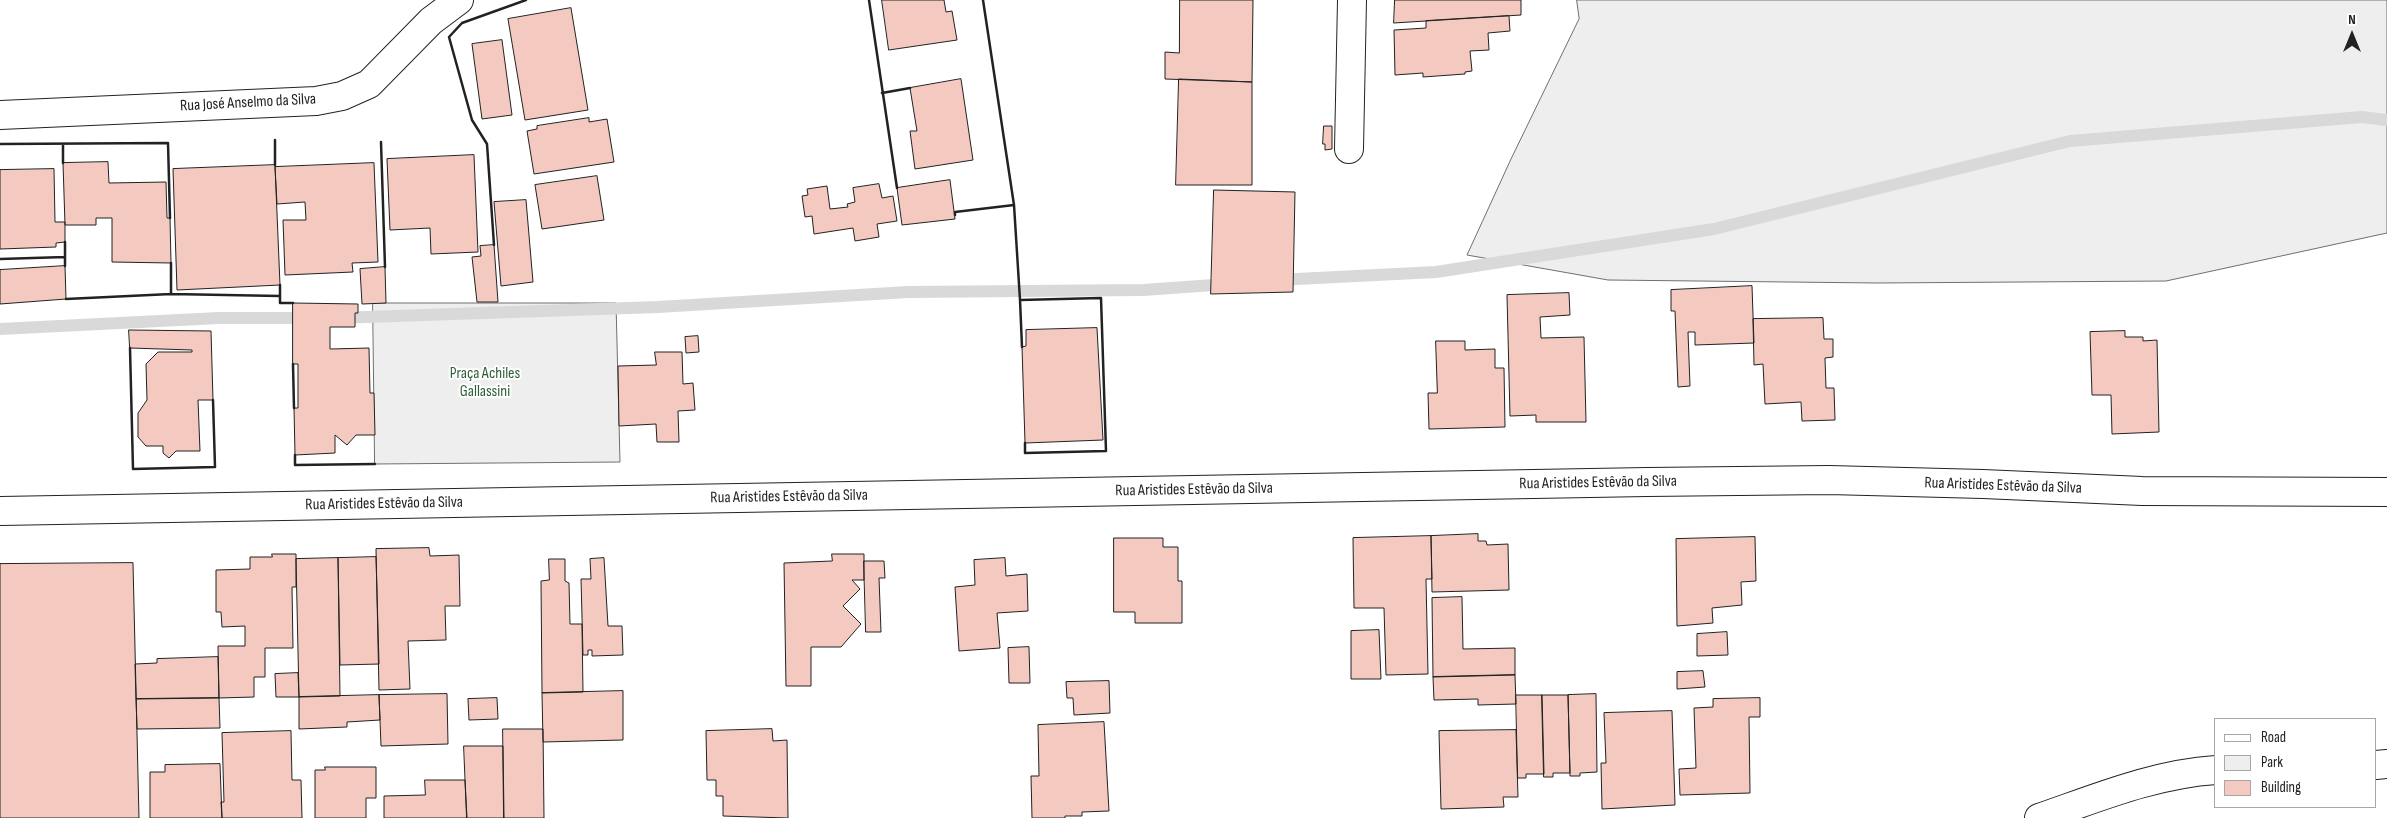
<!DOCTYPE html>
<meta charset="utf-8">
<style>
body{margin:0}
#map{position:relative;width:2387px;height:818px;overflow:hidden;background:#fff;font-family:"Sofia Sans Condensed",sans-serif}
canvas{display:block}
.legend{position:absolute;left:2214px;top:718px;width:162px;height:90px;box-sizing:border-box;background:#fff;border:1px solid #a7a7a7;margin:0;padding:6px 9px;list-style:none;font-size:15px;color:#222}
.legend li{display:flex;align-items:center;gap:10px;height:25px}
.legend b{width:25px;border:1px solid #a7a7a7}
.north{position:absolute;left:2327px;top:10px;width:50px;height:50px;-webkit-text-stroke:4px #fff;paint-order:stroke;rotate:0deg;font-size:14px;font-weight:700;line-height:20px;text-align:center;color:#222}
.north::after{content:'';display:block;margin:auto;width:18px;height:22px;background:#222;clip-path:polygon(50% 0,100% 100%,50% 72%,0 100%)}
</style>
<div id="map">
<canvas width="2387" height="818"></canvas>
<ul class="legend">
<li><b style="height:6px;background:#fff"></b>Road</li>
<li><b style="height:14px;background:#eee"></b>Park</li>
<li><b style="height:14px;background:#f3c9c0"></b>Building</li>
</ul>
<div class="north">N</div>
</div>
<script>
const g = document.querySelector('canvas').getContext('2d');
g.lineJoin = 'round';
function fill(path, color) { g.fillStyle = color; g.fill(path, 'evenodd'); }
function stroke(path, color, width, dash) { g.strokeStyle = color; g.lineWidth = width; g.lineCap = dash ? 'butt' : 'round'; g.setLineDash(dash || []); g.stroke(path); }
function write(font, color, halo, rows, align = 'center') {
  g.font = font + ' "Sofia Sans Condensed",sans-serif'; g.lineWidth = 4; g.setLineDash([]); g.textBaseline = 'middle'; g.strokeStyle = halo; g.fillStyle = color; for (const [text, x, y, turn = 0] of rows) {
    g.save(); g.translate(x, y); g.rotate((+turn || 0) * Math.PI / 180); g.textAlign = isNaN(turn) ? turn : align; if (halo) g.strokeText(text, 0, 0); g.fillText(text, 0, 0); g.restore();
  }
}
const green = new Path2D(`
 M 1577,0 L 2387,0 L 2387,233 L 2166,281 L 1877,283 L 1608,280 L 1467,255 L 1511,159 L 1579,19 Z
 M 373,303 L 616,303 L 620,462 L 375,464 Z`);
const stream = new Path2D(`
 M 1277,280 L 1436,272 L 1714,229 L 2070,141 L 2362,117 L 2387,120
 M 338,318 L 658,307 L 908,292 L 1143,290 L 1228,284
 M 0,329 L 219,318 L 308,318`);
const building = new Path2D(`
 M 882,0 L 944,0 L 946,12 L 952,11 L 957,40 L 889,50 Z
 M 1180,0 L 1253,0 L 1252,82 L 1165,79 L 1165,52 L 1179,53 Z
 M 1395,0 L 1521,0 L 1521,15 L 1394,23 Z
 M 571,8 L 588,110 L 525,120 L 508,19 Z
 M 1509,16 L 1510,31 L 1488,33 L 1489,50 L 1470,51 L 1472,71 L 1465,72 L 1465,74 L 1423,77 L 1423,73 L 1395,75 L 1394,30 L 1426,28 L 1426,21 Z
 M 502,40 L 512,115 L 482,119 L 472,44 Z
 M 961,79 L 973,160 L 915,169 L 910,131 L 917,131 L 910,88 Z
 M 1179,79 L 1252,82 L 1252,185 L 1176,185 Z
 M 589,118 L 589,122 L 607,119 L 614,162 L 534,174 L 527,131 L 537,129 L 537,126 Z
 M 1324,126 L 1332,126 L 1332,149 L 1325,150 L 1325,144 L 1323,144 Z
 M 474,155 L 478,252 L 431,254 L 430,228 L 390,230 L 387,159 Z
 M 108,162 L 109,183 L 166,182 L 167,218 L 170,218 L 171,263 L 112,262 L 112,218 L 96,218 L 96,225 L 65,225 L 63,163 Z
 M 374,163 L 378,262 L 352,263 L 353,272 L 285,275 L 283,220 L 306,220 L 305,202 L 277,204 L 275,167 Z
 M 275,165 L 280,285 L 177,290 L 173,169 Z
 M 54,169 L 55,222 L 65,222 L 65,242 L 56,243 L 56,247 L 0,249 L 0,170 Z
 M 597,176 L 604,220 L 542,229 L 535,185 Z
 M 950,180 L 955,219 L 902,225 L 897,188 Z
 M 879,184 L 882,198 L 893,196 L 897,221 L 877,224 L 879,237 L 855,241 L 853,228 L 814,234 L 812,216 L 805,217 L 802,196 L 808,195 L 807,189 L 827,186 L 830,209 L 848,207 L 847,204 L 855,202 L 853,188 Z
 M 1214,190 L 1295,192 L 1293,292 L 1211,294 Z
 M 526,200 L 533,282 L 501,286 L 494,202 Z
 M 494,245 L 498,302 L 477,302 L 472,257 L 481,256 L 480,246 Z
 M 65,266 L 66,299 L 0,304 L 0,270 Z
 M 385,267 L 386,303 L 362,304 L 360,269 Z
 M 1752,286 L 1754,343 L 1695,345 L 1695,332 L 1688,332 L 1690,386 L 1678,387 L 1675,311 L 1671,311 L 1671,290 Z
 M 1569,293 L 1570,315 L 1540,317 L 1541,338 L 1584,337 L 1586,422 L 1536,422 L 1536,415 L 1510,416 L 1507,295 Z
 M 293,303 L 358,304 L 358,313 L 355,313 L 355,327 L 330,327 L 330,349 L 369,348 L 370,393 L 374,393 L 375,435 L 356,435 L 347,445 L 335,435 L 335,453 L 295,455 L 294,408 L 298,408 L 298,364 L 293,364 Z
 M 1823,318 L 1824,339 L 1833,339 L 1833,357 L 1825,358 L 1826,388 L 1834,388 L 1835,420 L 1802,421 L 1801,402 L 1765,404 L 1763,364 L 1754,365 L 1753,319 Z
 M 1097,328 L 1103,440 L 1025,443 L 1022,347 L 1026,346 L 1026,330 Z
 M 129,330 L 211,331 L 213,400 L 198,400 L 200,451 L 176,451 L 169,458 L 163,453 L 163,446 L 146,446 L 138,437 L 138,413 L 147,400 L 146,364 L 158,352 L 192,352 L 192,350 L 130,348 Z
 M 2125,331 L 2125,337 L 2143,337 L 2143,341 L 2157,340 L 2159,432 L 2112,434 L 2111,395 L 2092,395 L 2090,332 Z
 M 698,336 L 699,352 L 686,353 L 685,337 Z
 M 1436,341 L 1465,341 L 1465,350 L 1495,349 L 1495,368 L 1504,368 L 1505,427 L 1429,429 L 1428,393 L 1437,393 Z
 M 655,352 L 682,352 L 683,384 L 693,383 L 695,410 L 678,411 L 679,442 L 657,442 L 656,424 L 619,426 L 618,366 L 656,365 Z
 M 1478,534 L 1478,541 L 1486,541 L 1487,545 L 1508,544 L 1509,590 L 1432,592 L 1431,536 Z
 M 1431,536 L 1432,579 L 1426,579 L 1428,674 L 1386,675 L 1384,608 L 1354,608 L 1353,538 Z
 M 1755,537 L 1756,581 L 1741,582 L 1742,605 L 1712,608 L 1713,623 L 1677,626 L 1676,539 Z
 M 1114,538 L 1163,538 L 1163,547 L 1178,547 L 1178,581 L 1182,581 L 1182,623 L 1135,623 L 1135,612 L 1114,612 Z
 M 429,548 L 430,556 L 459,555 L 460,606 L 445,606 L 446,640 L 408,641 L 410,689 L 379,690 L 376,549 Z
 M 272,554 L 296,554 L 296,587 L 292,587 L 293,648 L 265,648 L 265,677 L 254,677 L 254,697 L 219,698 L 218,646 L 245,646 L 245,626 L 222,627 L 221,612 L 216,612 L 216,570 L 250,569 L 250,557 L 272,557 Z
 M 832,554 L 864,554 L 864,580 L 852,580 L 860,589 L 843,606 L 861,624 L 841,647 L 811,647 L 811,686 L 786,686 L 784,563 L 832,561 Z
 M 376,557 L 379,664 L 340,665 L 338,558 Z
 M 338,558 L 340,696 L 299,697 L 296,559 Z
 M 604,558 L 608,626 L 622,626 L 623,655 L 592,656 L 592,650 L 588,650 L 588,655 L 583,655 L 581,579 L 591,579 L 590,559 Z
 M 1005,558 L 1006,576 L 1027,574 L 1028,611 L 997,613 L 1000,648 L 959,651 L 955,587 L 975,585 L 974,560 Z
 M 549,559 L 565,559 L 565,581 L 569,583 L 570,624 L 582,624 L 583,692 L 542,693 L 541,581 L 549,580 Z
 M 864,561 L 884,561 L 885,578 L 879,578 L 881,632 L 866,632 Z
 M 133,563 L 139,818 L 0,818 L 0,564 Z
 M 1462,597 L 1463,649 L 1515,648 L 1515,675 L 1433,677 L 1432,598 Z
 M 1379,630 L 1381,679 L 1351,679 L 1351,631 Z
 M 1727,632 L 1728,655 L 1697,656 L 1697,634 Z
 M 1029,647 L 1030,683 L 1009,683 L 1008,648 Z
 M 218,657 L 219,698 L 136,699 L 135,664 L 157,663 L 157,659 Z
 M 1703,671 L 1705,687 L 1677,689 L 1677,672 Z
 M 298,673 L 299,697 L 276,697 L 275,674 Z
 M 1515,675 L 1516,704 L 1478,705 L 1478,699 L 1434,700 L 1433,677 Z
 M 1109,681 L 1110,713 L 1074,715 L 1073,698 L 1067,698 L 1066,682 Z
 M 623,691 L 623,740 L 543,742 L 542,693 Z
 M 447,694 L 448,744 L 381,746 L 379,695 Z
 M 1596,694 L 1597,772 L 1580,773 L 1580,776 L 1570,776 L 1568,695 Z
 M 379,695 L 380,720 L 347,722 L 347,727 L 299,729 L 299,697 Z
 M 1516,695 L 1542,695 L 1544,774 L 1526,774 L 1526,778 L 1518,778 Z
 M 1542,695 L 1568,695 L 1570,773 L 1553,773 L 1553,777 L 1544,777 Z
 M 219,698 L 220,728 L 137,729 L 136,699 Z
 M 497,698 L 498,719 L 469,720 L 468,699 Z
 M 1760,698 L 1760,717 L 1749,717 L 1750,793 L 1680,795 L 1679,769 L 1696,768 L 1694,708 L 1713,707 L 1713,699 Z
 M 1672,711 L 1675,805 L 1602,809 L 1601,763 L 1606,763 L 1604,713 Z
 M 1104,722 L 1109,811 L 1082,812 L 1082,816 L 1065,816 L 1065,818 L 1032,818 L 1031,776 L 1039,776 L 1038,725 Z
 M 503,729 L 543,729 L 544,818 L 504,818 Z
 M 772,729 L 773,741 L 787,740 L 788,818 L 723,816 L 723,796 L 716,796 L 716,780 L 707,780 L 706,731 Z
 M 1516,730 L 1518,797 L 1503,797 L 1504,807 L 1441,809 L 1439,731 Z
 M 291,731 L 292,780 L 301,780 L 302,818 L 222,818 L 221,802 L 224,802 L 222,733 Z
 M 464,746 L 503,746 L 504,818 L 467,818 Z
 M 220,764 L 222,818 L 150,818 L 150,772 L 165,772 L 165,765 Z
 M 325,767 L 376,767 L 376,798 L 366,798 L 366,818 L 315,818 L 315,770 L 325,770 Z
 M 425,780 L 465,780 L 467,818 L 384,818 L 384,796 L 425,795 Z`);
const street = new Path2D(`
 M 0,115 L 316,101 L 342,96 L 369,84 L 431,21 L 459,0
 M 1349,149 L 1352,0
 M 0,511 L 1647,482 L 1829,480 L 1983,484 L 2142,491 L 2387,492
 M 2376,765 L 2387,764
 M 2039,818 C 2097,798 2154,774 2216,770`);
const wall = new Path2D(`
 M 869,0 L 897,188
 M 882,93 L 910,88
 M 275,140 L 275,165
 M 381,142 L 385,267
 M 0,144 L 168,143 L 170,218
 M 63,144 L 63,163
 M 1014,205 L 1020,300
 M 955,215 L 955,212 L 1014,205 L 983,0
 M 65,242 L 65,266
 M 494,245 L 487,144 L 472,120 L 449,37 L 462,23 L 526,0
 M 0,259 L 65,257
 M 171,294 L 280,296 L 280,285
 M 280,296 L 280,303 L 293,303
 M 66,299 L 171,294 L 171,263
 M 1022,347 L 1020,300 L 1101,298 L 1106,451 L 1025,453 L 1025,443
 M 130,348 L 133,469 L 215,467 L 213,400
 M 293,364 L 294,408
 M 295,455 L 295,465 L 375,464`);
const streetNames = [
 ["Rua José Anselmo da Silva",248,103,-3],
 ["Rua Aristides Estêvão da Silva",1598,483,-1],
 ["Rua Aristides Estêvão da Silva",2003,486,2],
 ["Rua Aristides Estêvão da Silva",1194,490,-1],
 ["Rua Aristides Estêvão da Silva",789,497,-1],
 ["Rua Aristides Estêvão da Silva",384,504,-1]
];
const parkNames = [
 ["Praça Achiles",485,374],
 ["Gallassini",485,392]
];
fill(green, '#eee');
stroke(green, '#6f6f6f', 1);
stroke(stream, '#d9d9d9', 12);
fill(building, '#f3c9c0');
stroke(building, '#222', 1);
stroke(street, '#222', 30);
stroke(street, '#fff', 28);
stroke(wall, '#222', 2.5);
write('16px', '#222', '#fff', streetNames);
write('16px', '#2f5e38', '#fff', parkNames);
</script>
